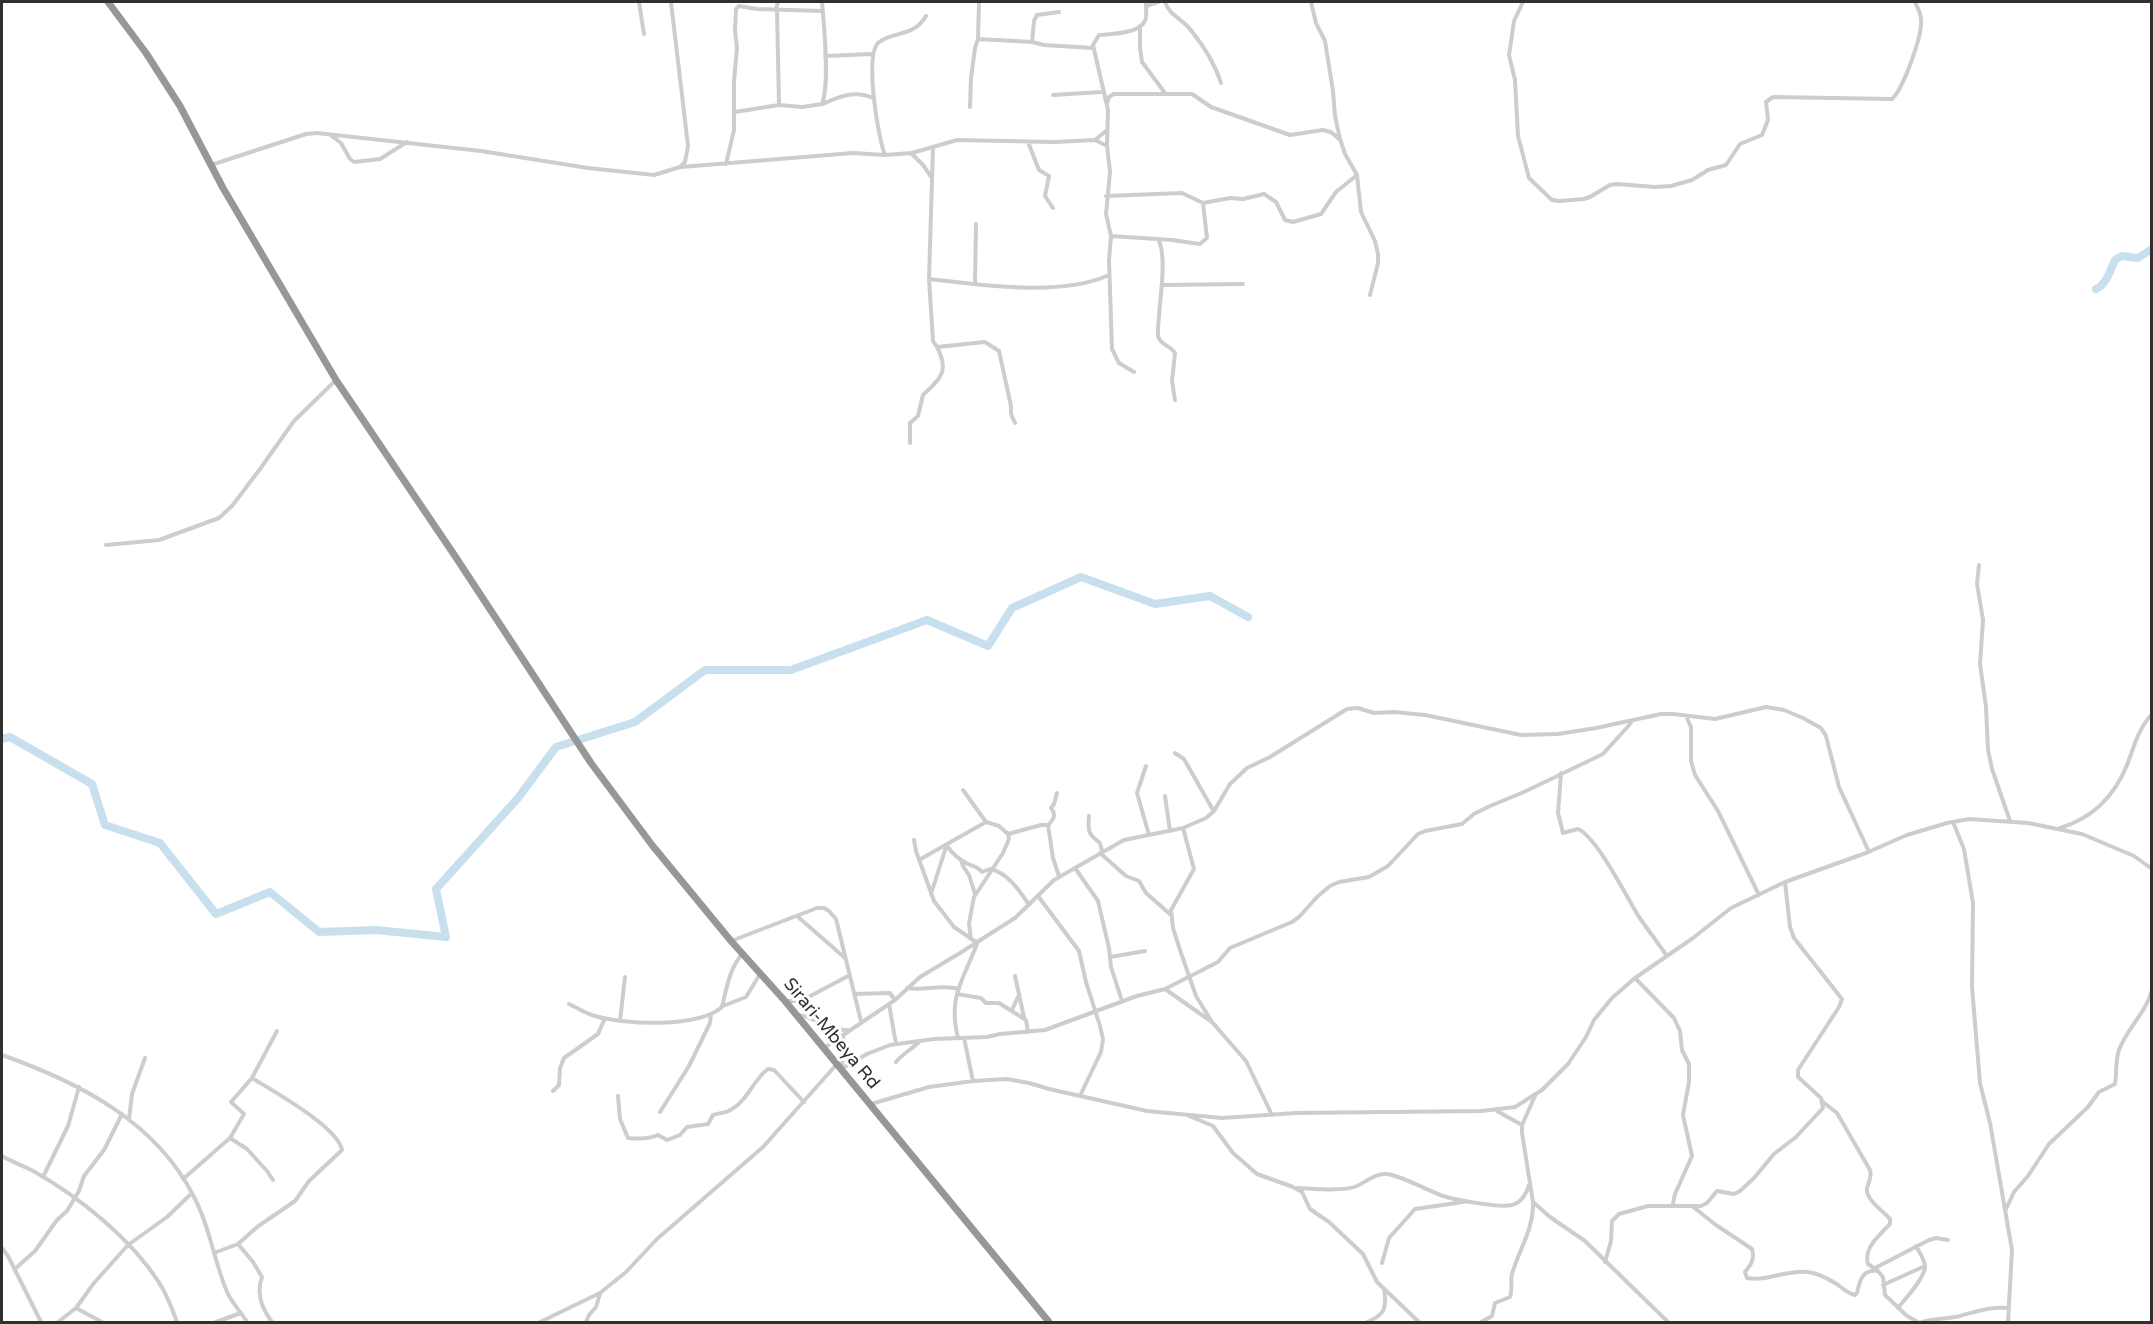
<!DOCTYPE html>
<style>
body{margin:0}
#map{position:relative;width:2153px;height:1324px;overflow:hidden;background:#fff;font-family:"Varela Round",sans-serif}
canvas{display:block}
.frame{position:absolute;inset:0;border:3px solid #303030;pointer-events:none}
</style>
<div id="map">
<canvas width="2153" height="1324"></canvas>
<div class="frame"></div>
</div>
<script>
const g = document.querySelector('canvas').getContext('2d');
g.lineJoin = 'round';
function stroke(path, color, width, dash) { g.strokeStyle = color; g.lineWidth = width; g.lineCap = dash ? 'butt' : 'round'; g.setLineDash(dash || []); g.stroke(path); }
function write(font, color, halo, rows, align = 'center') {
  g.font = font + ' "Varela Round",sans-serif'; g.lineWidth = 6; g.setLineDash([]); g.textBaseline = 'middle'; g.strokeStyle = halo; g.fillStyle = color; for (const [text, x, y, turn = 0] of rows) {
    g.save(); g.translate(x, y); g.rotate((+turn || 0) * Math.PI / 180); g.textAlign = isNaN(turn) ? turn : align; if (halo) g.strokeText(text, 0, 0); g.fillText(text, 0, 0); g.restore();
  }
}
const river = new Path2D(`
 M 2096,289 C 2107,284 2110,270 2115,260 L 2122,256 L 2138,258 L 2152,249
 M 2,739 L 10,737 L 92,784 L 105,825 L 160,843 L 216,914 L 270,892 L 319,932 L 376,930 L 446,937 L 436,889 L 518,798 L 556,747 L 635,722 L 705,670 L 791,670 L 927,620 L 988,646 L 1012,608 L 1081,577 L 1155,604 L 1210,596 L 1248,617`);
const street = new Path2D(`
 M 639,2 L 644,34
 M 1165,2 C 1169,15 1182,19 1190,29 C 1203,45 1215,64 1221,83
 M 1311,2 L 1316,23 L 1325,41 L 1333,91 L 1335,116 L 1340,139 L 1345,154 L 1357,175 L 1361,212 L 1375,241 L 1378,254 L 1378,263 L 1370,295
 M 1523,2 L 1514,21 L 1509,55 L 1515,80 L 1518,136 L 1529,178 L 1552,200 L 1559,201 L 1584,199 L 1590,197 L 1610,185 L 1617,184 L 1655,187 L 1671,186 L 1692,180 L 1708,170 L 1726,165 L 1740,144 L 1762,135 L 1768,120 L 1766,102 L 1773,97 L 1892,99 C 1903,89 1923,35 1921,19 C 1921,13 1917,7 1915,2
 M 1146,6 L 1158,2
 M 776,9 L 778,2
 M 777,9 L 779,105
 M 1140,27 L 1140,48 L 1142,62 L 1165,93
 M 978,39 L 1032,42 L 1044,45 L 1093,48
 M 1032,42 L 1034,21 L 1037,15 L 1059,12
 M 825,56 L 872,54
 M 1053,95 L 1102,92
 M 823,104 C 840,96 855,90 873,98
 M 1107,104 L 1109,97 L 1114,94 L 1192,94 L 1211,107 L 1290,135 L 1323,130 L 1331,132 L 1339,139
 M 970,107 L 971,78 L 975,48 L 978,39 L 979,2
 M 735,112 L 779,105 L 802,107 L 822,104 C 830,84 824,25 822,2
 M 329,134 L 341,143 L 350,159 L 354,162 L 380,159 L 407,142
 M 1095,140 L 1106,131
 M 1028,142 L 1039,170 L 1049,176 L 1045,196 L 1053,208
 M 933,147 L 929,279 L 933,341 L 937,347 L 985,342 L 999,351 L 1011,406 L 1011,414 L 1015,423
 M 912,154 L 923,165 L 932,178
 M 885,155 C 878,138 864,54 879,42 C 894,31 914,37 926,16
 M 726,164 L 734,130 L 734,81 L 737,48 L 735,31 L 736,9 L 739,6 L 757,9 L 823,11
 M 211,165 L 306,134 L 317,133 L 481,151 L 588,168 L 654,175 L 680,167 L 685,162 L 688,146 L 671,2
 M 681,167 L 853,153 L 885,155 L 912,153 L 957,140 L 1055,142 L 1095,140 L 1107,146
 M 1106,196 L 1182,193 L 1203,203 L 1230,198 L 1243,199 L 1264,194 L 1276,202 L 1285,220 L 1293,222 L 1321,214 L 1336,192 L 1357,175
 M 1111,236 L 1172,240 L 1200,244 L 1207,238 L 1203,203
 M 1158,239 C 1169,257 1157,313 1158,336 C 1160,345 1171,346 1175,353 L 1172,381 L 1175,400
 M 929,279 C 981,285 1061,297 1109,275
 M 975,283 L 976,224
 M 1162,285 L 1243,284
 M 1134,372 L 1119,363 L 1112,349 L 1109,260 L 1111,236 L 1106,214 L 1110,172 L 1107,146 L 1108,110 L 1093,45 L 1099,35 C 1111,34 1138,34 1145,21 C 1147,16 1146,7 1146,2
 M 910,443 L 910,423 L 918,416 L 923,395 C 940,379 950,372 937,347
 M 106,545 L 159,540 L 219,518 L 232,506 L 260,469 L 294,421 L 336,380
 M 1979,565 L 1977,584 L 1983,620 L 1980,664 L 1986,707 L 1988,750 L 1992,769 L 2010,821
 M 1686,716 L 1691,727 L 1691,761 L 1695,775 L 1718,811 L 1759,895
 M 1175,753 L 1184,759 L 1213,810
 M 1146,766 L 1137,793 L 1149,835
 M 1561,773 L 1558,813 L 1563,833 L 1578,829 C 1597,837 1627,898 1639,917 C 1648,930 1658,943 1667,956
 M 963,790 L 986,822 L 999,826 L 1008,834 L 1041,825 L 1048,825 L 1053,858 L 1059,876
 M 1165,796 L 1170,831
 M 1089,816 C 1088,831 1087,833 1100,843 L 1102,851
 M 1953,822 L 1964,849 L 1973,903 L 1972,987 L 1980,1083 L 1990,1123 L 2012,1250 L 2008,1322
 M 1048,825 C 1053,820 1057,815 1051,808 L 1054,804 L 1057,793
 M 1183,828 L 1194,869 L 1171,910 L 1173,928 L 1180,950 L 1196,996 L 1212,1022 L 1246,1061 L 1272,1115
 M 2060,828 C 2093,818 2114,797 2127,765 C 2134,747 2138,729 2152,714
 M 914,840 L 916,851 L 934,901 L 954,927 L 976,942
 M 947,846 C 952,853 960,860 968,864 C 975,867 977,866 982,872 L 990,869 C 1007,872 1020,891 1029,905
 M 1100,853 L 1126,876 L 1139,881 L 1146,893 L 1171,915
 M 919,860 L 986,822
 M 961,860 L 963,866 L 969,875 L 975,894
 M 1075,868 L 1098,901 L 1109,948 L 1111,967 L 1122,1001
 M 931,894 L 946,847
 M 1038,896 L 1079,951 L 1086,982 L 1100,1026 L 1103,1039 L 1101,1052 L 1080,1096
 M 797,916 L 845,958
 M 971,939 L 969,923 L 974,897 L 1003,853 L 1009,839 L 1008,834
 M 731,941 L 817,908 L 824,908 L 829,911 L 836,919 L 861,1021
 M 1110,957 L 1145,951
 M 1015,976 L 1024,1017
 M 1635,978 L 1674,1018 L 1680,1031 L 1682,1050 L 1689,1064 L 1689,1082 L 1683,1115 L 1692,1156 L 1675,1194 L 1673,1204
 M 907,988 C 925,991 941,984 959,989
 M 1165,989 L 1212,1022
 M 854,994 L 890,993 L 895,1000
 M 957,994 L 981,998 L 986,1003 L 999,1003 L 1026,1020 L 1028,1032
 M 786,1001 L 801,1001 L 850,975
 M 569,1004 C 578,1008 586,1014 595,1016 C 625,1025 698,1028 722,1007 C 727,987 729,969 743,953
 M 889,1004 L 896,1044
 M 723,1006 L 746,997 L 760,974
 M 1012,1010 L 1018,997
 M 799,1015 C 822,1019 823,1031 848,1030
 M 620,1021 L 625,977
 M 958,1038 C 947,995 965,978 978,941
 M 964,1038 L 973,1081
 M 824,1048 L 895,1000 L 920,977 L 960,953 L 1015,918 L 1054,880 L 1124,840 L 1183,828 L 1206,818 L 1214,811 L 1230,784 L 1247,768 L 1270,757 L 1347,709 L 1358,708 L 1374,713 L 1394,712 L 1425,715 L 1521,735 L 1558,734 L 1596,728 L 1661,714 L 1673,714 L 1715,719 L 1766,707 L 1784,710 L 1803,718 L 1821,728 L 1826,736 L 1839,787 L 1869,852
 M 2,1055 C 78,1082 156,1121 194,1197 C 210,1227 214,1261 227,1292 C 232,1303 241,1312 247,1322
 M 896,1062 C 899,1057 913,1048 919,1042
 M 841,1069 L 867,1054 L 890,1045 L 934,1039 L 987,1037 L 1000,1034 L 1045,1030 L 1137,996 L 1165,989 L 1218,962 L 1230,948 L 1292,922 L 1299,917 L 1317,897 L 1330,886 L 1339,882 L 1369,877 L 1388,866 L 1418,834 L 1425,831 L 1462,824 L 1474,814 L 1490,806 L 1524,792 L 1603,754 L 1631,723
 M 841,1069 L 844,1052 L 843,1035
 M 553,1091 L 559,1085 L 560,1068 L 564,1058 L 598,1034 L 605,1018
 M 618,1096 L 620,1119 L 628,1138 C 638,1139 649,1139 658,1135 L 667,1140 L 680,1135 L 687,1127 L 708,1124 L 713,1115 C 719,1113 727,1113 732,1109 C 748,1100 753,1080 768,1069 L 774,1070 L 804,1102
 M 1535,1096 L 1522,1125 L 1522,1133 L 1533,1202 L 1550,1217 L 1585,1241 L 1668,1322
 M 1823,1102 L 1837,1113 L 1870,1170 C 1872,1178 1869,1181 1867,1188 C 1865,1199 1883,1211 1890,1219 L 1890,1224 C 1880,1235 1863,1248 1868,1264 L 1877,1270
 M 871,1104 L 929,1087 L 973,1081 L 1007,1079 L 1029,1083 L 1049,1089 L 1147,1111 L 1222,1118 L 1296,1113 L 1481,1111 L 1515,1107 L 1542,1090 L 1568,1064 L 1586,1037 L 1594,1020 L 1612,998 L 1635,978 L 1693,938 L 1731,908 L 1785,882 L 1866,853 L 1907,835 L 1947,823 L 1969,819 L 2028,823 L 2082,834 L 2134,856 L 2152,869
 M 1497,1111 L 1522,1125
 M 660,1112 L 689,1066 L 710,1023 L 711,1014
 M 1187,1115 L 1213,1126 L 1233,1153 L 1257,1174 L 1293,1187 L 1302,1192 L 1310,1209 L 1329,1222 L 1363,1254 L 1377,1282 L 1419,1322
 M 129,1119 L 132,1094 L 145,1058
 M 230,1138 L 247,1149 L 267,1171 L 273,1180
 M 2,1156 C 12,1162 24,1166 35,1172 C 79,1197 130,1238 158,1281 C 167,1294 172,1308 177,1322
 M 43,1177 L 68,1126 L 79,1087
 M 183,1179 L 230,1138 L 244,1114 L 231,1102 L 252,1078 L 277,1031
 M 1298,1188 C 1311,1189 1346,1191 1357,1186 C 1368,1181 1377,1171 1392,1175 C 1407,1179 1427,1190 1443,1196 C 1455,1200 1500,1208 1512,1205 C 1521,1203 1527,1193 1529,1185
 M 1692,1206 L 1716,1225 L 1752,1249 C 1755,1259 1751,1265 1745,1272 L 1747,1278 C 1767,1282 1787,1269 1808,1272 C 1817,1273 1827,1278 1835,1283 C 1842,1287 1846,1293 1855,1295 L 1857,1293 C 1860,1280 1862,1269 1878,1271 L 1883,1277 L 1885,1295 L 1907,1316 L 1918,1322
 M 2006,1209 L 2014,1192 L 2028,1176 L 2049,1144 L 2088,1107 L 2099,1092 L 2115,1084 C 2117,1073 2115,1061 2119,1050 C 2127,1028 2146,1013 2152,990
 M 238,1244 L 253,1262 L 262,1277 C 256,1293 262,1309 272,1322
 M 2,1248 L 8,1256 L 41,1322
 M 214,1253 L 238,1244 L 257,1227 L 295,1201 L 309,1181 L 342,1150 C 338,1127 273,1091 252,1078
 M 1605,1262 L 1611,1241 L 1612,1221 L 1619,1214 L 1648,1206 L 1701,1206 L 1707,1203 L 1717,1191 L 1734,1194 L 1740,1191 L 1754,1178 L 1774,1154 L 1796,1137 L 1823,1108 L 1821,1098 L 1798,1077 L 1798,1070 L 1839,1007 L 1842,999 L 1794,938 L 1790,927 L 1785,882
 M 1382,1263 L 1389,1238 L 1415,1209 L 1463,1202
 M 1875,1268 L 1929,1240 L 1936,1238 L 1948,1240
 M 15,1269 L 35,1251 L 57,1220 L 67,1211 L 79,1191 L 84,1176 L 104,1150 L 122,1114
 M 1883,1285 L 1925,1266
 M 76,1308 L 102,1322
 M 1898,1308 C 1905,1299 1923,1280 1925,1268 C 1926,1261 1919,1252 1916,1246
 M 58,1322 L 76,1308 L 94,1283 L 128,1245 L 167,1217 L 192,1193
 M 216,1322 L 241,1313
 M 540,1322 L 600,1293 L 626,1272 L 657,1239 L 763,1147 L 836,1065
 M 586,1322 L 589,1315 L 596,1307 L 600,1294
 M 1367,1322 C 1385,1315 1387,1308 1384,1289
 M 1481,1322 L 1492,1316 L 1495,1303 L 1510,1297 C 1513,1289 1510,1282 1512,1274 C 1519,1249 1534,1229 1533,1202
 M 1922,1322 C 1935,1318 1948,1319 1960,1316 C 1979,1311 1987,1307 2008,1308`);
const highway = new Path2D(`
 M 108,2 L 146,53 L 180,106 L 223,188 L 336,380 L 455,556 L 591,763 L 652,845 L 731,941 L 785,1001 L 1049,1322`);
const streetNames = [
 ["Sirari-Mbeya Rd",831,1034,50]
];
stroke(river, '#c8dfee', 8);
stroke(street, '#cdcdcd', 4);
stroke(highway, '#979797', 7);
write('18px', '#303030', '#fff', streetNames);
</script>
